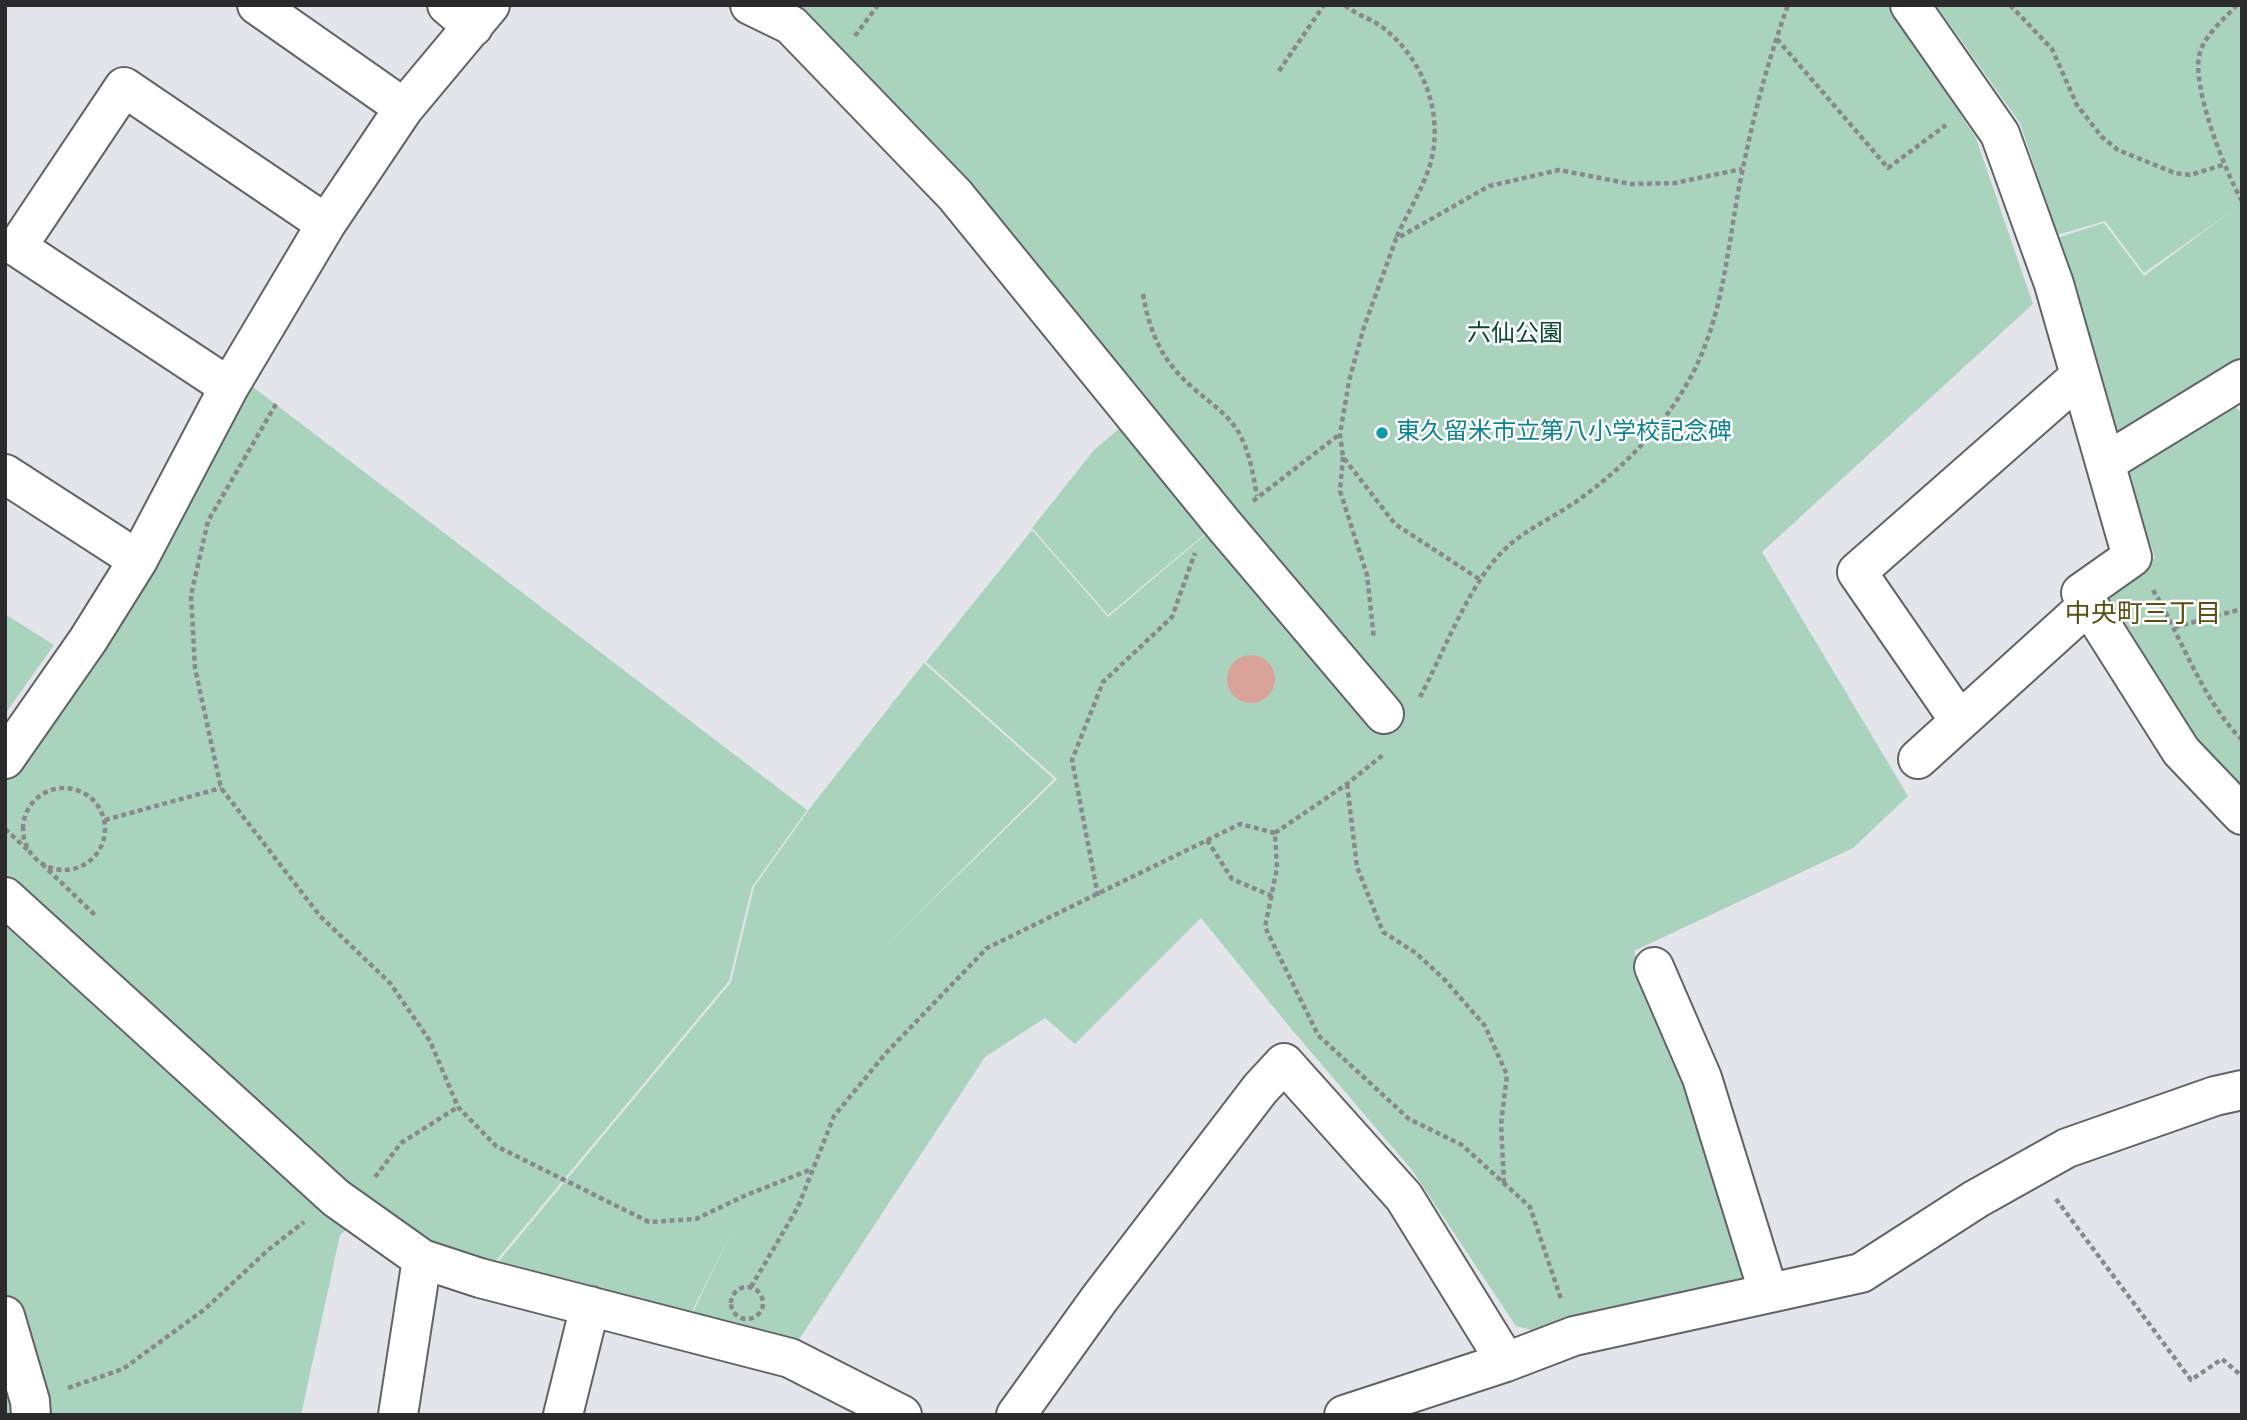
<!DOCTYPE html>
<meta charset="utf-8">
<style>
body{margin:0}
#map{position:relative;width:2247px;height:1420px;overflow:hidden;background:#e4e5eb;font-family:"DejaVu Sans",sans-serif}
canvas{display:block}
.frame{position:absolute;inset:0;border:7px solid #2b2b2e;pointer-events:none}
</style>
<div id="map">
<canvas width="2247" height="1420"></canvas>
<div class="frame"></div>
</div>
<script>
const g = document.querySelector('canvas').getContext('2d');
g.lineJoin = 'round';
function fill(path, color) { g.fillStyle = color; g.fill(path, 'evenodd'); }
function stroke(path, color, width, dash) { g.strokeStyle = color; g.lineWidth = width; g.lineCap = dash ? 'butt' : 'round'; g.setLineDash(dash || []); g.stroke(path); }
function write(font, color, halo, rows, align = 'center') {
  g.font = font + ' "DejaVu Sans","Noto Sans JP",sans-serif'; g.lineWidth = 5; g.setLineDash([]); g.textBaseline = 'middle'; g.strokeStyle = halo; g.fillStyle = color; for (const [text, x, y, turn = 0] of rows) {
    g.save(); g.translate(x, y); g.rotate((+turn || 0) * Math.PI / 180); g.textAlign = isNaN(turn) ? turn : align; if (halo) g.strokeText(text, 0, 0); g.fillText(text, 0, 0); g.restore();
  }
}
const green = new Path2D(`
 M 788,5 L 1887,5 L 1976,138 L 2033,304 L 1762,552 L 1908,796 L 1853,848 L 1634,951 L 1690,1088 L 1743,1277 L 1536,1331 L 1516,1326 L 1412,1170 L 1293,1031 L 1201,918 L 1075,1044 L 1045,1018 L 985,1057 L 796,1344 L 691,1316 L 730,1236 L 690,1315 L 494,1267 L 731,982 L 754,887 L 810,808 L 924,663 L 1054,779 L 882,949 L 1057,779 L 926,662 L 1032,530 L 1108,617 L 1211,530 L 1381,730 L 1404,713 L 877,88 Z
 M 1936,5 L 2242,5 L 2242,367 L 2123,434 L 2113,429 L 2057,238 L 2104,223 L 2144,276 L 2233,210 L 2144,273 L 2105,221 L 2057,235 L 2020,123 Z
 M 253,387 L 807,810 L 752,887 L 729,981 L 490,1268 L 428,1241 L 372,1208 L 340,1235 L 301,1415 L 5,1415 L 5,770 L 107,635 Z
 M 2231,401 L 2242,414 L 2242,794 L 2213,775 L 2098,605 L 2155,557 L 2124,465 Z
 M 1126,423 L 1212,528 L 1108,615 L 1032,528 L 1094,450 Z
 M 5,614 L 54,645 L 5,714 Z`);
const building = new Path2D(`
 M1227 679a24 24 0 1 1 48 0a24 24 0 1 1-48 0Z`);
const path = new Path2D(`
 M 1345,5 C 1356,15 1370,18 1382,27 C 1423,58 1445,114 1430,165 C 1422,190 1407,214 1396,238
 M 2010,5 L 2052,49 L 2077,105 L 2102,137 L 2118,150 L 2175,173 L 2190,175 L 2223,165
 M 2237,5 C 2224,19 2206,34 2200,52 C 2190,84 2225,171 2242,201
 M 855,36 L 878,5
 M 1777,39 L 1888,168 L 1946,125
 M 1279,71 L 1324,5
 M 1143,294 C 1150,334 1162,361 1193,388 C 1210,403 1227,413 1239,433 C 1250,453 1253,474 1257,496
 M 276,404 L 208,521 L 191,595 L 195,668 L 221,788 L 320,916 L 390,983 L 430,1041 L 458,1107 L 496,1146 L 649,1222 L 696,1219 L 744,1196 L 812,1169
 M 1343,457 L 1340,491 L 1367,575 L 1374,639
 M 1253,501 L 1340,434
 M 1479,579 L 1395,524 L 1343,457 L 1340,434 L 1349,381 L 1364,327 L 1396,239 L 1489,186 L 1559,170 L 1631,184 L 1675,183 L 1742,169
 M 2153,590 C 2183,640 2201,698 2242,740
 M 2175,627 L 2242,609
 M 1420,697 C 1443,654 1469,584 1503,551 C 1525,529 1553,518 1577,501 C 1622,469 1661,430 1688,382 C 1726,315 1727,241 1743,168 C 1754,113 1769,57 1788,5
 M 1347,784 L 1357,867 L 1383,932 L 1416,953 L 1445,980 L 1485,1026 L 1507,1075 L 1501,1124 L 1504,1183
 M23 829a41 41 0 1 1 82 0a41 41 0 1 1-82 0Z
 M 105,820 L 221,788
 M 5,829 L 29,851
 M 1275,833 L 1347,784 L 1384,754
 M 1207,840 L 1232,879 L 1272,896
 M 42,864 L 97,917
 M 1098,896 L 1072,760 L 1103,682 L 1172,617 L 1195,553
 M 375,1177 L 401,1143 L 458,1107
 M 2056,1199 L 2191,1380 L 2222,1359 L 2242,1376
 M 751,1287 L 798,1207 L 834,1116 L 886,1053 L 987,948 L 1240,824 L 1275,833 L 1277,868 L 1265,927 L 1318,1035 L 1409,1119 L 1462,1145 L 1530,1207 L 1561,1299
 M731 1303a16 16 0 1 1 32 0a16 16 0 1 1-32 0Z
 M 68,1388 L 123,1369 L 205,1309 L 268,1250 L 304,1222`);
const minor = new Path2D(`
 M 257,5 L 404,108
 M 447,5 L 473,27
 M 750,5 L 791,25 L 955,195 L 1223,524 L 1384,714
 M 1910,5 L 2000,134 L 2054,284 L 2132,557 L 2081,593 L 2181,751 L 2242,815
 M 229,387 L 17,247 L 124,87 L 326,224
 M 2105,463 L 2242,379
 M 5,474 L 138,560
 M 1959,720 L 1857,572 L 2080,376
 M 5,759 L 88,640 L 138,560 L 229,387 L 326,224 L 404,108 L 490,5
 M 1918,759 L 2088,605
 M 5,897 L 336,1198 L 422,1259 L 480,1278 L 790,1358 L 902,1415
 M 1654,967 L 1702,1078 L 1768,1291
 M 5,1316 L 30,1401 L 31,1415
 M 398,1415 L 422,1259
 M 563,1415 L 590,1306
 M 1016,1415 L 1100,1298 L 1260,1089 L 1284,1063 L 1404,1197 L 1506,1362
 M 1344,1415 L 1506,1362 L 1574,1336 L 1861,1273 L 1976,1199 L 2067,1148 L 2215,1096 L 2242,1090`);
const markers = [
 [1382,433,7,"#0f9aa8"]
];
const parkNames = [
 ["六仙公園",1515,335]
];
const cultureNames = [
 ["東久留米市立第八小学校記念碑",1396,433]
];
const neighbourhoodNames = [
 ["中央町三丁目",2143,615]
];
fill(green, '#aad3be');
fill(building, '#daa39a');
stroke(minor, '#626368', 42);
stroke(path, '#88888d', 4.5, [5, 3.5]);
stroke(minor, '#fff', 38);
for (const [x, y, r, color] of markers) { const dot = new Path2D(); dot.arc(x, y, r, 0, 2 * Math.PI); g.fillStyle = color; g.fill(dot); stroke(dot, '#fff', 2.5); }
write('24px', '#054a31', '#fff', parkNames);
write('24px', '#0d838f', '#fff', cultureNames, 'left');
write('26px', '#585012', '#fff', neighbourhoodNames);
</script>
